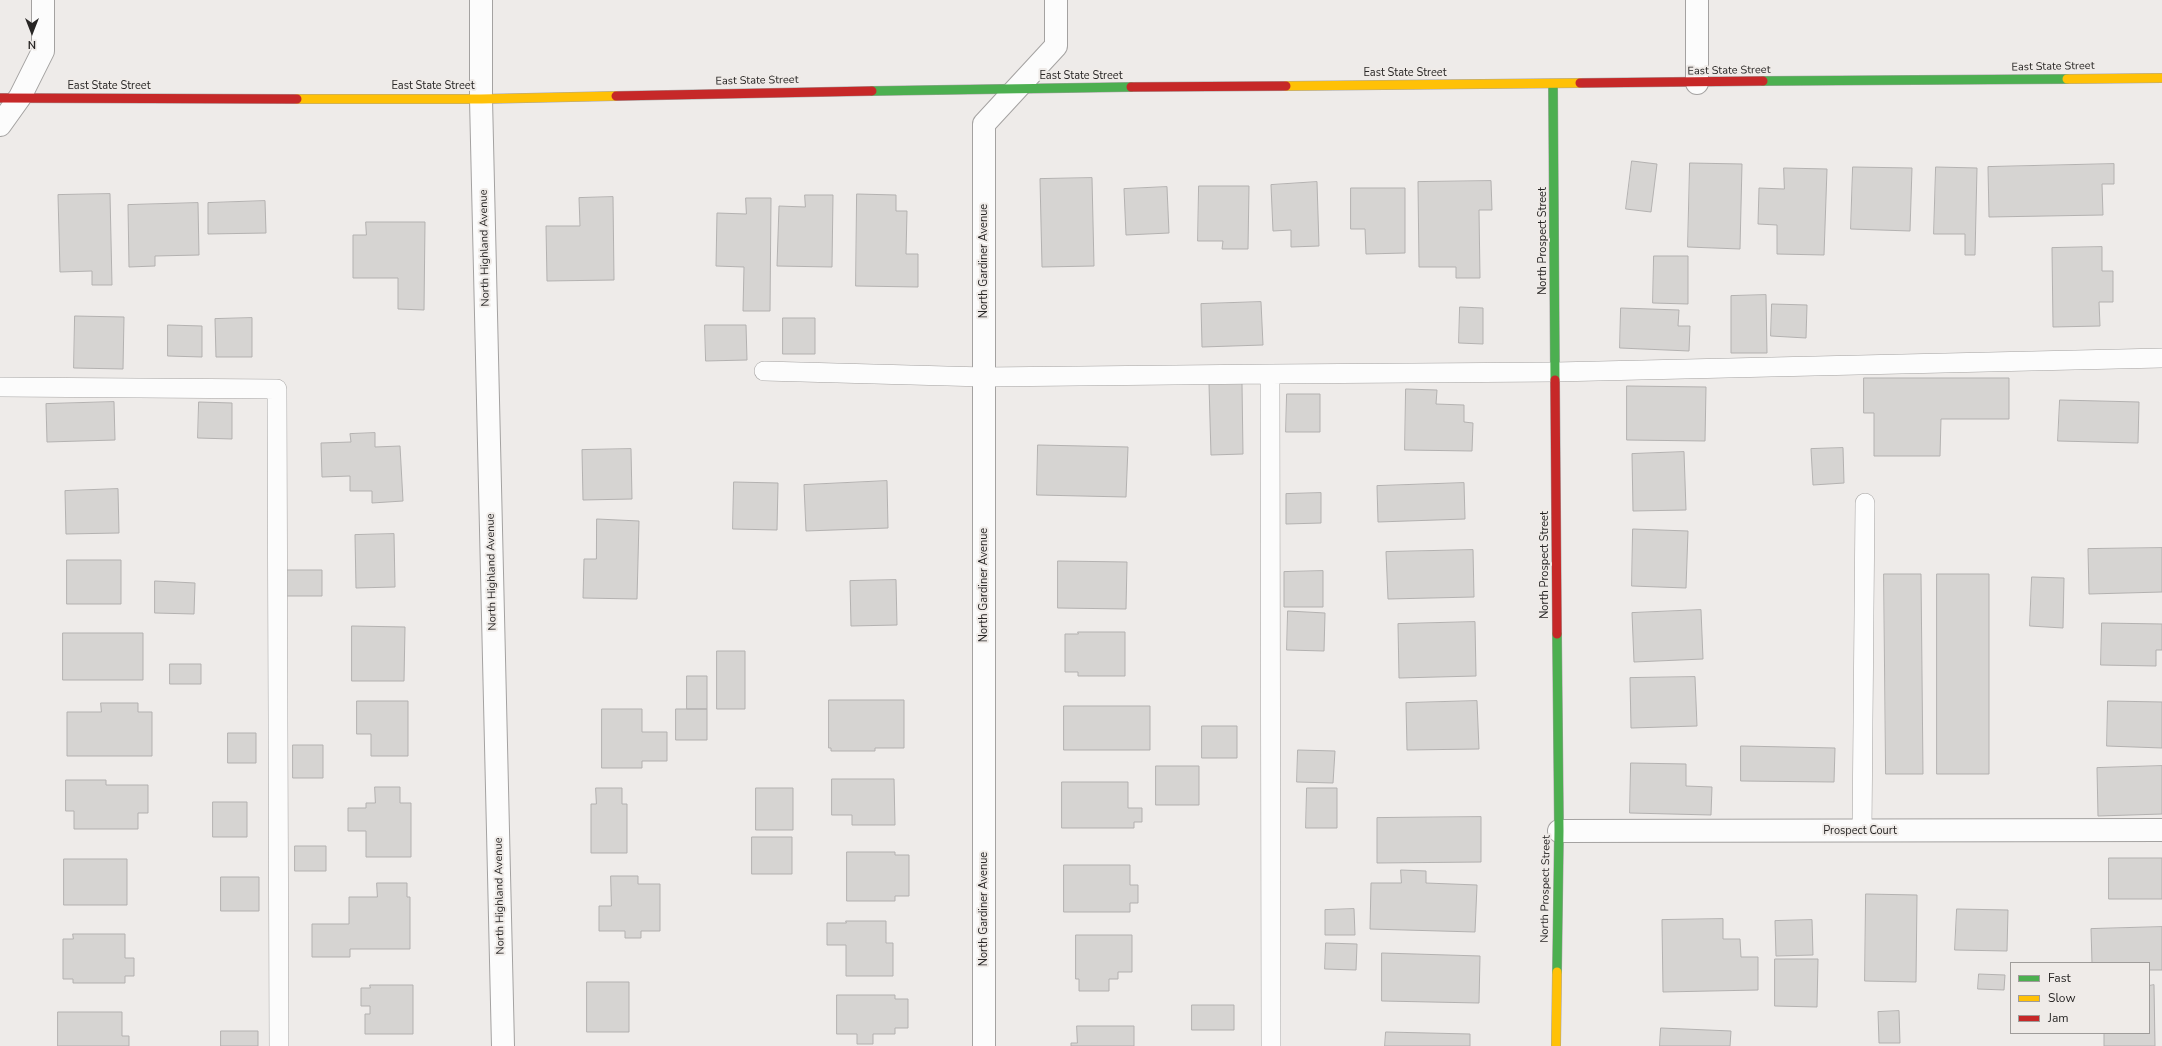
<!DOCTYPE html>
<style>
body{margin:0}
#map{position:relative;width:2162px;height:1046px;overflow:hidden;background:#eeebe9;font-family:"Nunito Sans",sans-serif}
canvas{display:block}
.legend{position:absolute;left:2010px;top:962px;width:140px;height:72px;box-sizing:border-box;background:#efebe8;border:1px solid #9f9c9a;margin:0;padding:5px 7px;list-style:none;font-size:12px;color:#282625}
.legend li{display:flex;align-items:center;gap:8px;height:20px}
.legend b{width:20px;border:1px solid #9f9c9a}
.north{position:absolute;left:12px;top:12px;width:40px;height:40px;-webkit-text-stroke:3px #efebe8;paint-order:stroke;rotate:180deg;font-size:11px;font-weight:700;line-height:16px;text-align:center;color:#282625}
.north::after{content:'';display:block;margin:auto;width:14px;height:18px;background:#282625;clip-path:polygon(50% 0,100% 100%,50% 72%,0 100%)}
</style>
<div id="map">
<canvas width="2162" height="1046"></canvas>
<ul class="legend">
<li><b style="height:5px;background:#4caf50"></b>Fast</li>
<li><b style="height:5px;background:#ffc107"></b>Slow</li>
<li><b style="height:5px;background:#c62828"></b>Jam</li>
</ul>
<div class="north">N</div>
</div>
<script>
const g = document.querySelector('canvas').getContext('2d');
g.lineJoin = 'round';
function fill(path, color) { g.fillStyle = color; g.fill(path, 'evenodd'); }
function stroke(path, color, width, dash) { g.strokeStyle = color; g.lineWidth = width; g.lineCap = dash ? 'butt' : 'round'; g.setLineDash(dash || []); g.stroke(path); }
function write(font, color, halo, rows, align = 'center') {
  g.font = font + ' "Nunito Sans",sans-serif'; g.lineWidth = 4; g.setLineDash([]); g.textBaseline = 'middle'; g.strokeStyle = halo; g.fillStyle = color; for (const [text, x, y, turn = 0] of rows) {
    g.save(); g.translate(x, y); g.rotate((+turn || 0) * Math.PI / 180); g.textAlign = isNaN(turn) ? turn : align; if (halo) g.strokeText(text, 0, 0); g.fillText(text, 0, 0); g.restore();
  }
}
const building = new Path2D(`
 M 1632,161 L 1657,164 L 1651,212 L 1626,209 Z
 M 1690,163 L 1742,164 L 1740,249 L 1688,247 Z
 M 2114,164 L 2114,184 L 2102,184 L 2103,215 L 1989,217 L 1988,167 Z
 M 1853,167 L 1912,168 L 1910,231 L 1851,229 Z
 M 1936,167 L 1977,168 L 1975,255 L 1965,255 L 1965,234 L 1934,234 Z
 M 1784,168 L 1827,169 L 1824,255 L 1777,254 L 1777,225 L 1758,224 L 1759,188 L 1784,189 Z
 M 1092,178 L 1094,266 L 1042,267 L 1040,179 Z
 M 1491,181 L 1492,210 L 1479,210 L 1480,278 L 1456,278 L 1456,267 L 1419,267 L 1418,182 Z
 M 1317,182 L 1319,246 L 1291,247 L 1291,230 L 1273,231 L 1271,185 Z
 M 1199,186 L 1249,186 L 1248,249 L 1222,249 L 1223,241 L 1198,241 Z
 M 1167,187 L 1169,233 L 1126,235 L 1124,189 Z
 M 1351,188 L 1405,188 L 1405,253 L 1366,254 L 1365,229 L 1351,229 Z
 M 110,194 L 112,285 L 92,285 L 92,271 L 60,272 L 58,195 Z
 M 857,194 L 896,195 L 896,211 L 907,211 L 906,254 L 918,254 L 918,287 L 856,286 Z
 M 805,195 L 833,195 L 832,267 L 777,266 L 779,206 L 805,207 Z
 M 613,197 L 614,280 L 547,281 L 546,226 L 580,226 L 579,198 Z
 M 746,198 L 771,198 L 770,311 L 743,311 L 744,267 L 716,266 L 717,213 L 746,214 Z
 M 265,201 L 266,233 L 208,234 L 208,203 Z
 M 198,203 L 199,255 L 155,256 L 155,266 L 129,267 L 128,205 Z
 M 366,222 L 425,222 L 424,310 L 398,309 L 398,278 L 353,278 L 353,235 L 366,235 Z
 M 2102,247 L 2102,271 L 2113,271 L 2113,302 L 2099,302 L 2100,326 L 2053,327 L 2052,248 Z
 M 1654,256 L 1688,256 L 1688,304 L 1653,303 Z
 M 1766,295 L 1767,353 L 1731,353 L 1731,296 Z
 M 1261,302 L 1263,345 L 1202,347 L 1201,304 Z
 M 1772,304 L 1807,305 L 1806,338 L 1771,336 Z
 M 1460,307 L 1483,308 L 1483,344 L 1459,343 Z
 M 1621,308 L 1679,310 L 1678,326 L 1690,326 L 1689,351 L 1620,348 Z
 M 75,316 L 124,317 L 123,369 L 74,368 Z
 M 252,318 L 252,357 L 216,357 L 215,319 Z
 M 783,318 L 815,318 L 815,354 L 783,354 Z
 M 168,325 L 202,326 L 202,357 L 168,356 Z
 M 705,325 L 746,325 L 747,360 L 706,361 Z
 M 1864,378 L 2009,378 L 2009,419 L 1941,419 L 1940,456 L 1874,456 L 1874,413 L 1864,413 Z
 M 1242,383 L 1243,454 L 1211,455 L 1209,384 Z
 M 1627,386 L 1706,387 L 1705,441 L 1627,440 Z
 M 1406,389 L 1437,390 L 1436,404 L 1464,405 L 1464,422 L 1473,423 L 1472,451 L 1405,450 Z
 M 1287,394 L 1320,394 L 1320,432 L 1286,432 Z
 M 2060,400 L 2139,402 L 2138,443 L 2058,441 Z
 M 114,402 L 115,440 L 47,442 L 46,404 Z
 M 199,402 L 232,403 L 232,439 L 198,438 Z
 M 375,433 L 375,447 L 400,446 L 403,501 L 372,503 L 372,491 L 350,491 L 350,476 L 322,477 L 321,443 L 351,442 L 350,434 Z
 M 1038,445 L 1128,447 L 1126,497 L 1037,495 Z
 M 1843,448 L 1844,483 L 1813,485 L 1811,449 Z
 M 631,449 L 632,499 L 583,500 L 582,450 Z
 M 1684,452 L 1686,510 L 1633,511 L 1632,454 Z
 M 887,481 L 888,528 L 806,531 L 804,485 Z
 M 734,482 L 778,483 L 777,530 L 733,529 Z
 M 1464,483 L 1465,519 L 1378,522 L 1377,486 Z
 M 118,489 L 119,533 L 66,534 L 65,491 Z
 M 1321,493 L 1321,523 L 1286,524 L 1286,494 Z
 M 597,519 L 639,521 L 637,599 L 583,598 L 584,559 L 596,559 Z
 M 1633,529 L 1688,531 L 1686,588 L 1632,586 Z
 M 394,534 L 395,587 L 356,588 L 355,535 Z
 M 2162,548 L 2162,592 L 2089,594 L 2088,549 Z
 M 1473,550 L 1474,597 L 1388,599 L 1386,552 Z
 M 67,560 L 121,560 L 121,604 L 67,604 Z
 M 1058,561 L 1127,562 L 1126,609 L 1058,608 Z
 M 287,570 L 322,570 L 322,596 L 287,596 Z
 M 1323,571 L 1323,607 L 1284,607 L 1284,572 Z
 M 1884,574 L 1921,574 L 1923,774 L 1886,774 Z
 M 1937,574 L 1989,574 L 1989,774 L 1937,774 Z
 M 2032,577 L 2064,578 L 2063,628 L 2030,626 Z
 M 896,580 L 897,625 L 851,626 L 850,581 Z
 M 155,581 L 195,583 L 194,614 L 155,613 Z
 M 1701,610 L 1703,659 L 1634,662 L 1632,613 Z
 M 1288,611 L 1325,613 L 1324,651 L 1287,650 Z
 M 1475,622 L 1476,676 L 1399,678 L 1398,624 Z
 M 2102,623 L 2162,624 L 2162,650 L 2156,650 L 2156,666 L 2101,665 Z
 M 352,626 L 405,627 L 404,681 L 352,681 Z
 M 1078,632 L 1125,632 L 1125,676 L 1078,676 L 1078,672 L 1065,672 L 1065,634 L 1078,634 Z
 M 63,633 L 143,633 L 143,680 L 63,680 Z
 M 717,651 L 745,651 L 745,709 L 717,709 Z
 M 170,664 L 201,664 L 201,684 L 170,684 Z
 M 687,676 L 707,676 L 707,709 L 687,709 Z
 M 1695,677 L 1697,726 L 1631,728 L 1630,678 Z
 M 829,700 L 904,700 L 904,748 L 875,748 L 875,751 L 831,751 L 831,748 L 829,748 Z
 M 357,701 L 408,701 L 408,756 L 371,756 L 371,734 L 357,734 Z
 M 1477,701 L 1479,749 L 1407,750 L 1406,703 Z
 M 2108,701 L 2162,702 L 2162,748 L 2107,746 Z
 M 101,703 L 138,703 L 138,712 L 152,712 L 152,756 L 67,756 L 67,712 L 101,712 Z
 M 1064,706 L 1150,706 L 1150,750 L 1064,750 Z
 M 602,709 L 642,709 L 642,732 L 667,732 L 667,761 L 642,761 L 642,768 L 602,768 Z
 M 676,709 L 707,709 L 707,740 L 676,740 Z
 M 1202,726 L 1237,726 L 1237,758 L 1202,758 Z
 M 228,733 L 256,733 L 256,763 L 228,763 Z
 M 293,745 L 323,745 L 323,778 L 293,778 Z
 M 1741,746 L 1835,748 L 1834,782 L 1741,781 Z
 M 1298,750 L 1335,751 L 1333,783 L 1297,782 Z
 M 1631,763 L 1686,764 L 1686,786 L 1712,787 L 1711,815 L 1630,813 Z
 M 1156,766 L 1199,766 L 1199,805 L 1156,805 Z
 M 2162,766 L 2162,814 L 2098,816 L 2097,768 Z
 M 832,779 L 894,779 L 895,825 L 852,825 L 852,815 L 832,815 Z
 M 66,780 L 106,780 L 106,785 L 148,785 L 148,813 L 138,813 L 138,829 L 74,829 L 74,811 L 66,811 Z
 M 1062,782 L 1128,782 L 1128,808 L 1142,808 L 1142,822 L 1134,822 L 1134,828 L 1062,828 Z
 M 375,787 L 400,787 L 400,803 L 411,803 L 411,857 L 366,857 L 366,831 L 348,831 L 348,808 L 366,808 L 366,803 L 375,803 Z
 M 596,788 L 622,788 L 622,804 L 627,804 L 627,853 L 591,853 L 591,804 L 596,804 Z
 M 756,788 L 793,788 L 793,830 L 756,830 Z
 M 1307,788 L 1337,788 L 1337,828 L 1306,828 Z
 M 213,802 L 247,802 L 247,837 L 213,837 Z
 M 1481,817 L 1481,862 L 1377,863 L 1377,818 Z
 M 752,837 L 792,837 L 792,874 L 752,874 Z
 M 295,846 L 326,846 L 326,871 L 295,871 Z
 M 847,852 L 895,852 L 895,855 L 909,855 L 909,896 L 895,896 L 895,901 L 847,901 Z
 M 2109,858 L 2162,858 L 2162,899 L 2109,899 Z
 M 64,859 L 127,859 L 127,905 L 64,905 Z
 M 1064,865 L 1130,865 L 1130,885 L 1138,885 L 1138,903 L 1130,903 L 1130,912 L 1064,912 Z
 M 1401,870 L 1426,871 L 1426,883 L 1477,885 L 1475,932 L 1370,929 L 1371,883 L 1401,883 Z
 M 611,876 L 638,876 L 638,884 L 660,884 L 660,931 L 641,931 L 641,938 L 625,938 L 625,931 L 599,931 L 599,906 L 611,906 Z
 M 221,877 L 259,877 L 259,911 L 221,911 Z
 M 377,883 L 407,883 L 407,897 L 410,897 L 410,949 L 350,949 L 350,957 L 312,957 L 312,924 L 349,924 L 349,897 L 377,897 Z
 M 1866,894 L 1917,895 L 1916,982 L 1865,981 Z
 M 1354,909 L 1355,935 L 1325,935 L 1325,910 Z
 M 1957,909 L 2008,910 L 2007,951 L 1955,950 Z
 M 1723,919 L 1723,939 L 1740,939 L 1741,957 L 1758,957 L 1758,990 L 1663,992 L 1662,920 Z
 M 1812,920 L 1813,955 L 1776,956 L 1775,921 Z
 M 846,921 L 886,921 L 886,943 L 893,943 L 893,976 L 846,976 L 846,945 L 827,945 L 827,923 L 846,923 Z
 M 2162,927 L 2162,970 L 2149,970 L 2149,963 L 2092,963 L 2091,929 Z
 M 73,934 L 125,934 L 125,958 L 134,958 L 134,976 L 125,976 L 125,983 L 73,983 L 73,979 L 63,979 L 63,939 L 73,939 Z
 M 1076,935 L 1132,935 L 1132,972 L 1118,972 L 1118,979 L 1109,979 L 1109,991 L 1079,991 L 1079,979 L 1076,979 Z
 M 1326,943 L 1357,944 L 1356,970 L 1325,969 Z
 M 1382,953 L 1480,956 L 1479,1003 L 1382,1001 Z
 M 1775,959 L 1818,959 L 1817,1007 L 1775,1006 Z
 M 1979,974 L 2005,975 L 2004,990 L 1978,989 Z
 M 587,982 L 629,982 L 629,1032 L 587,1032 Z
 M 370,985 L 413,985 L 413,1034 L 365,1034 L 365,1014 L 370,1014 L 370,1006 L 361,1006 L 361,988 L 370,988 Z
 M 2154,985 L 2155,1046 L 2104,1046 L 2104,1033 L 2149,1033 L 2149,986 Z
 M 837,995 L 895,995 L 895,999 L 908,999 L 908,1028 L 895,1028 L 895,1034 L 873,1034 L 873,1044 L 857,1044 L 857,1034 L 837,1034 Z
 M 1192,1005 L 1234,1005 L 1234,1030 L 1192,1030 Z
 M 1899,1011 L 1900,1043 L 1879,1043 L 1878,1012 Z
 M 58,1012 L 122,1012 L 122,1036 L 129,1036 L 129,1046 L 58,1046 Z
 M 1077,1026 L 1134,1026 L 1134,1046 L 1071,1046 L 1071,1043 L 1077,1043 Z
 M 1661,1028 L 1731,1031 L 1730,1046 L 1660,1046 Z
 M 221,1031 L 258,1031 L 258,1046 L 221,1046 Z
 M 1386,1032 L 1470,1034 L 1470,1046 L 1385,1046 Z`);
const lane = new Path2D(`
 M 764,371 L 984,377 L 1270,374 L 1271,1046
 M 1270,374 L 1555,372 L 2162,358
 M 0,387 L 277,389 L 279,1046
 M 1862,831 L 1865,503`);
const street = new Path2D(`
 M 481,0 L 481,99 L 503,1046
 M 1697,83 L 1697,0
 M 0,125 L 20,97 L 43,51 L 43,0
 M 1559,831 L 2162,830
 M 984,1046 L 984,124 L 1056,46 L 1056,0`);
const fast = new Path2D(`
 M 1763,81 L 2067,79
 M 1553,84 L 1555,380
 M 872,91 L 1131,87
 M 1557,972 L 1559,831 L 1557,634`);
const slow = new Path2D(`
 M 2067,79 L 2162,78
 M 1286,86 L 1580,83
 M 297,99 L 481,99 L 616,96
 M 1556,1046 L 1557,972`);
const jam = new Path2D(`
 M 1580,83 L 1763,81
 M 1131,87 L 1286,86
 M 616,96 L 872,91
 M 0,98 L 297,99
 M 1555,380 L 1557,634`);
const streetNames = [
 ["East State Street",2053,67,-1],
 ["East State Street",1729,71,-1],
 ["East State Street",1405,73],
 ["East State Street",1081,76],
 ["East State Street",757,81,-1],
 ["East State Street",109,86],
 ["East State Street",433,86],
 ["North Prospect Street",1543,241,-90],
 ["North Highland Avenue",485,248,-91],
 ["North Gardiner Avenue",984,261,-90],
 ["North Prospect Street",1545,565,-90],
 ["North Highland Avenue",492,572,-91],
 ["North Gardiner Avenue",984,585,-90],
 ["Prospect Court",1860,831],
 ["North Prospect Street",1546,889,-89],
 ["North Highland Avenue",500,896,-91],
 ["North Gardiner Avenue",984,909,-90]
];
fill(building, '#d6d4d2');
stroke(building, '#b3b1b0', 1);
stroke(lane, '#a4a2a1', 20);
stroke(street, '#a4a2a1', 24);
stroke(fast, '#a4a2a1', 10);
stroke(slow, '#a4a2a1', 10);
stroke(jam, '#a4a2a1', 10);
stroke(lane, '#fcfcfc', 19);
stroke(street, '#fcfcfc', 22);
stroke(fast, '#4caf50', 9);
stroke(slow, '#ffc107', 9);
stroke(jam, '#c62828', 9);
write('11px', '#282625', '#efebe8', streetNames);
</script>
